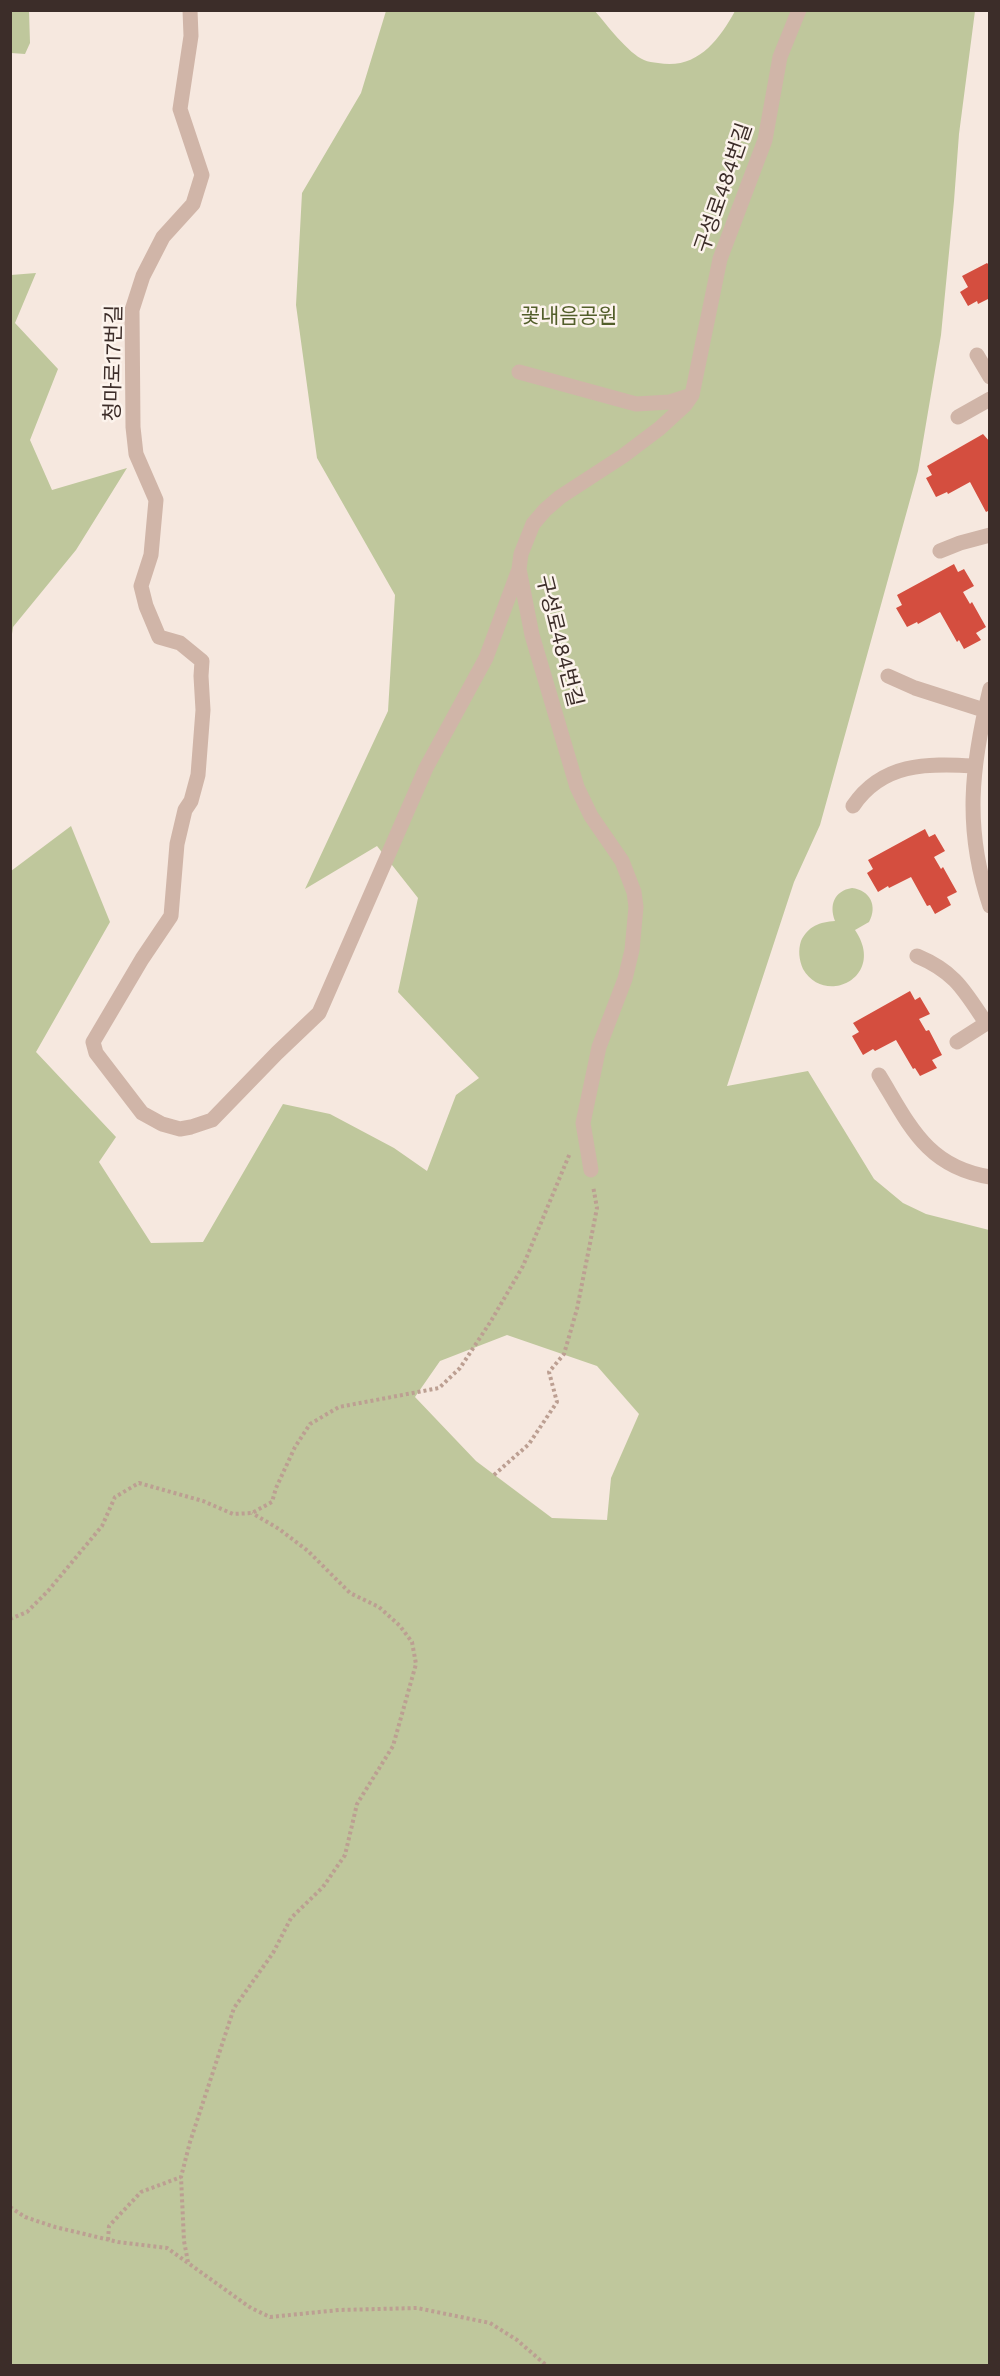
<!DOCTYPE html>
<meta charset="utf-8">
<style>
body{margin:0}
#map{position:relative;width:1000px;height:2376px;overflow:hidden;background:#f6e8df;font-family:"Work Sans",sans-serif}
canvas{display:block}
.frame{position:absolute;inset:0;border:12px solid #3c2d29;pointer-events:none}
</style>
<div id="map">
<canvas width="1000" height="2376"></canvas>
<div class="frame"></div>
</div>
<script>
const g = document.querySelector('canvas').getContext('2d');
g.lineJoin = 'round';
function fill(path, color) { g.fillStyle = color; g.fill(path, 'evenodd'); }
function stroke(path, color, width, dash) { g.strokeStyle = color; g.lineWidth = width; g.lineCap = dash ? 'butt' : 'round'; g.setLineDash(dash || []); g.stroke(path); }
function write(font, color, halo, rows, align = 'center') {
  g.font = font + ' "Work Sans","Noto Sans KR",sans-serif'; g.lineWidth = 5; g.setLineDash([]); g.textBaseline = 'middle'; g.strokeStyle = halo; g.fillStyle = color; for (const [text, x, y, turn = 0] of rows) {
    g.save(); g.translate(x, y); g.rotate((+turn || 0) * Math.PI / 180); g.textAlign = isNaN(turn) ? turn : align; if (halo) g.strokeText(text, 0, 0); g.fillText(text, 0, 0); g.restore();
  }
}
const green = new Path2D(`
 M 11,10 L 29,11 L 30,43 L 25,54 L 11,53 Z
 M 386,11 L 595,11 C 606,24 629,54 644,60 C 648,62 653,62 658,63 C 696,70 718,42 735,11 L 975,11 L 959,134 L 954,201 L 941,335 L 918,471 L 820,825 L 794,882 L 727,1086 L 808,1071 L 874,1179 L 903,1203 L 926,1214 L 989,1230 L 989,2365 L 11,2366 L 11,871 L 71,826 L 110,922 L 36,1052 L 116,1137 L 99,1162 L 151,1243 L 203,1242 L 283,1104 L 330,1114 L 394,1148 L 427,1171 L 456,1095 L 479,1078 L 398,992 L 418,898 L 377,846 L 305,889 L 388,711 L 395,595 L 317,458 L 296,305 L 302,193 L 361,93 ZM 507,1335 L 597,1366 L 639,1414 L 611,1478 L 607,1520 L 552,1518 L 476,1461 L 415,1397 L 440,1361 Z
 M 36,273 L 15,323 L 58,369 L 30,440 L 52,490 L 127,468 L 76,550 L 13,627 L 11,641 L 11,275 Z
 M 852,888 C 870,890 878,906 869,922 L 855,930 C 887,977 825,1007 803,969 C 799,960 798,950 801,941 C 808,926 820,922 835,921 C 829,905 834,891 852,888 Z`);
const building = new Path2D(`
 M 987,263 L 990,266 L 990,298 L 978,304 L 977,301 L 968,306 L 960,292 L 968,287 L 962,276 Z
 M 983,434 L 990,442 L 990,510 L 986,512 L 970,482 L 948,494 L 947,492 L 936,497 L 926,478 L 932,475 L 927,466 Z
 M 954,564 L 958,572 L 964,569 L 974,586 L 963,592 L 970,604 L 972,602 L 986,627 L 976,633 L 981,640 L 964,649 L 959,640 L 957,642 L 940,612 L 918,624 L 917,622 L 907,627 L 896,608 L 902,605 L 897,595 Z
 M 925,829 L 929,837 L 935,834 L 945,851 L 934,857 L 941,869 L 943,867 L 957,892 L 947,897 L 951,905 L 935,914 L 930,905 L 927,906 L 911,877 L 889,888 L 888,886 L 878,892 L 867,873 L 873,869 L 868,860 Z
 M 910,991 L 915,1000 L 920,997 L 930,1014 L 919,1019 L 926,1031 L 929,1030 L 942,1055 L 932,1060 L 937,1068 L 920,1076 L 915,1068 L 913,1069 L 896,1040 L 875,1051 L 873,1049 L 863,1055 L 852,1036 L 859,1032 L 853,1023 Z`);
const path = new Path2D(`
 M 494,1475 L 529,1444 L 557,1402 L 549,1372 L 564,1354 L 577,1309 L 597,1208 L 593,1186
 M 10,1619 L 27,1612 L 48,1591 L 102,1526 L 115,1497 L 139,1483 L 203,1501 L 233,1514 L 252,1513 L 272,1502 L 276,1488 L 295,1447 L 310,1424 L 339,1407 L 439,1388 L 460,1368 L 491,1321 L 523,1266 L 570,1153
 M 10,2207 L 25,2217 L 55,2227 L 118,2242 L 167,2248 L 251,2308 L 270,2317 L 339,2310 L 417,2308 L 490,2323 L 517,2340 L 547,2366
 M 108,2240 L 109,2226 L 141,2192 L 181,2177
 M 188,2262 L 184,2241 L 181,2177 L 190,2142 L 234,2008 L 273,1953 L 291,1918 L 323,1887 L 345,1855 L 357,1804 L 393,1746 L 416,1664 L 412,1642 L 400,1626 L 379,1607 L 350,1593 L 308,1551 L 279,1529 L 252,1513`);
const minor = new Path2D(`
 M 190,10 L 191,36 L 180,109 L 202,175 L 193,204 L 163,237 L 143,276 L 132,310 L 133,427 L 136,454 L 156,500 L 151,555 L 141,586 L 146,606 L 159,637 L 180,643 L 202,661 L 201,676 L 203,710 L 198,775 L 191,801 L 185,810 L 177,844 L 171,916 L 142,959 L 93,1042 L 96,1053 L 142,1113 L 162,1124 L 180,1129 L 191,1127 L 212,1120 L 277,1053 L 319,1013 L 426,768 L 486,658 L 519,569
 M 977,355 L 990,377
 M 519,372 L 636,404 L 670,402 L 692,395
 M 958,417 L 990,399
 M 940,551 L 960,543 L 990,535
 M 888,676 L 915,688 L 990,712
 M 990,689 C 971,767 964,829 990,906
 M 853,806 C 882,763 926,763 974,766
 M 917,956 C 955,972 964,990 986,1023
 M 957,1042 L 990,1021
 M 879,1075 C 909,1124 926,1167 990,1177
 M 591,1170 L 583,1123 L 599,1047 L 625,979 L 632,950 L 636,907 L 634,892 L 622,861 L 591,816 L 577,787 L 532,635 L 519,569 L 521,554 L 533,524 L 545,510 L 560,497 L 623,456 L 660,428 L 685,405 L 692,395 L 720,259 L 765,140 L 780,57 L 799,10`);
const streetNames = [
 ["구성로484번길",724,188,-71],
 ["청마로17번길",114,363,-89],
 ["구성로484번길",559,641,76]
];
const parkNames = [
 ["꽃내음공원",569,317]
];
fill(green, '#bfc79c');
fill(building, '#d44e3f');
stroke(path, '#bc9f92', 4, [3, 3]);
stroke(minor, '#d0b5a8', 15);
write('21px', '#3c2d29', '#fcf3ec', streetNames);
write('21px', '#525e2a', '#fcf3ec', parkNames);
</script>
